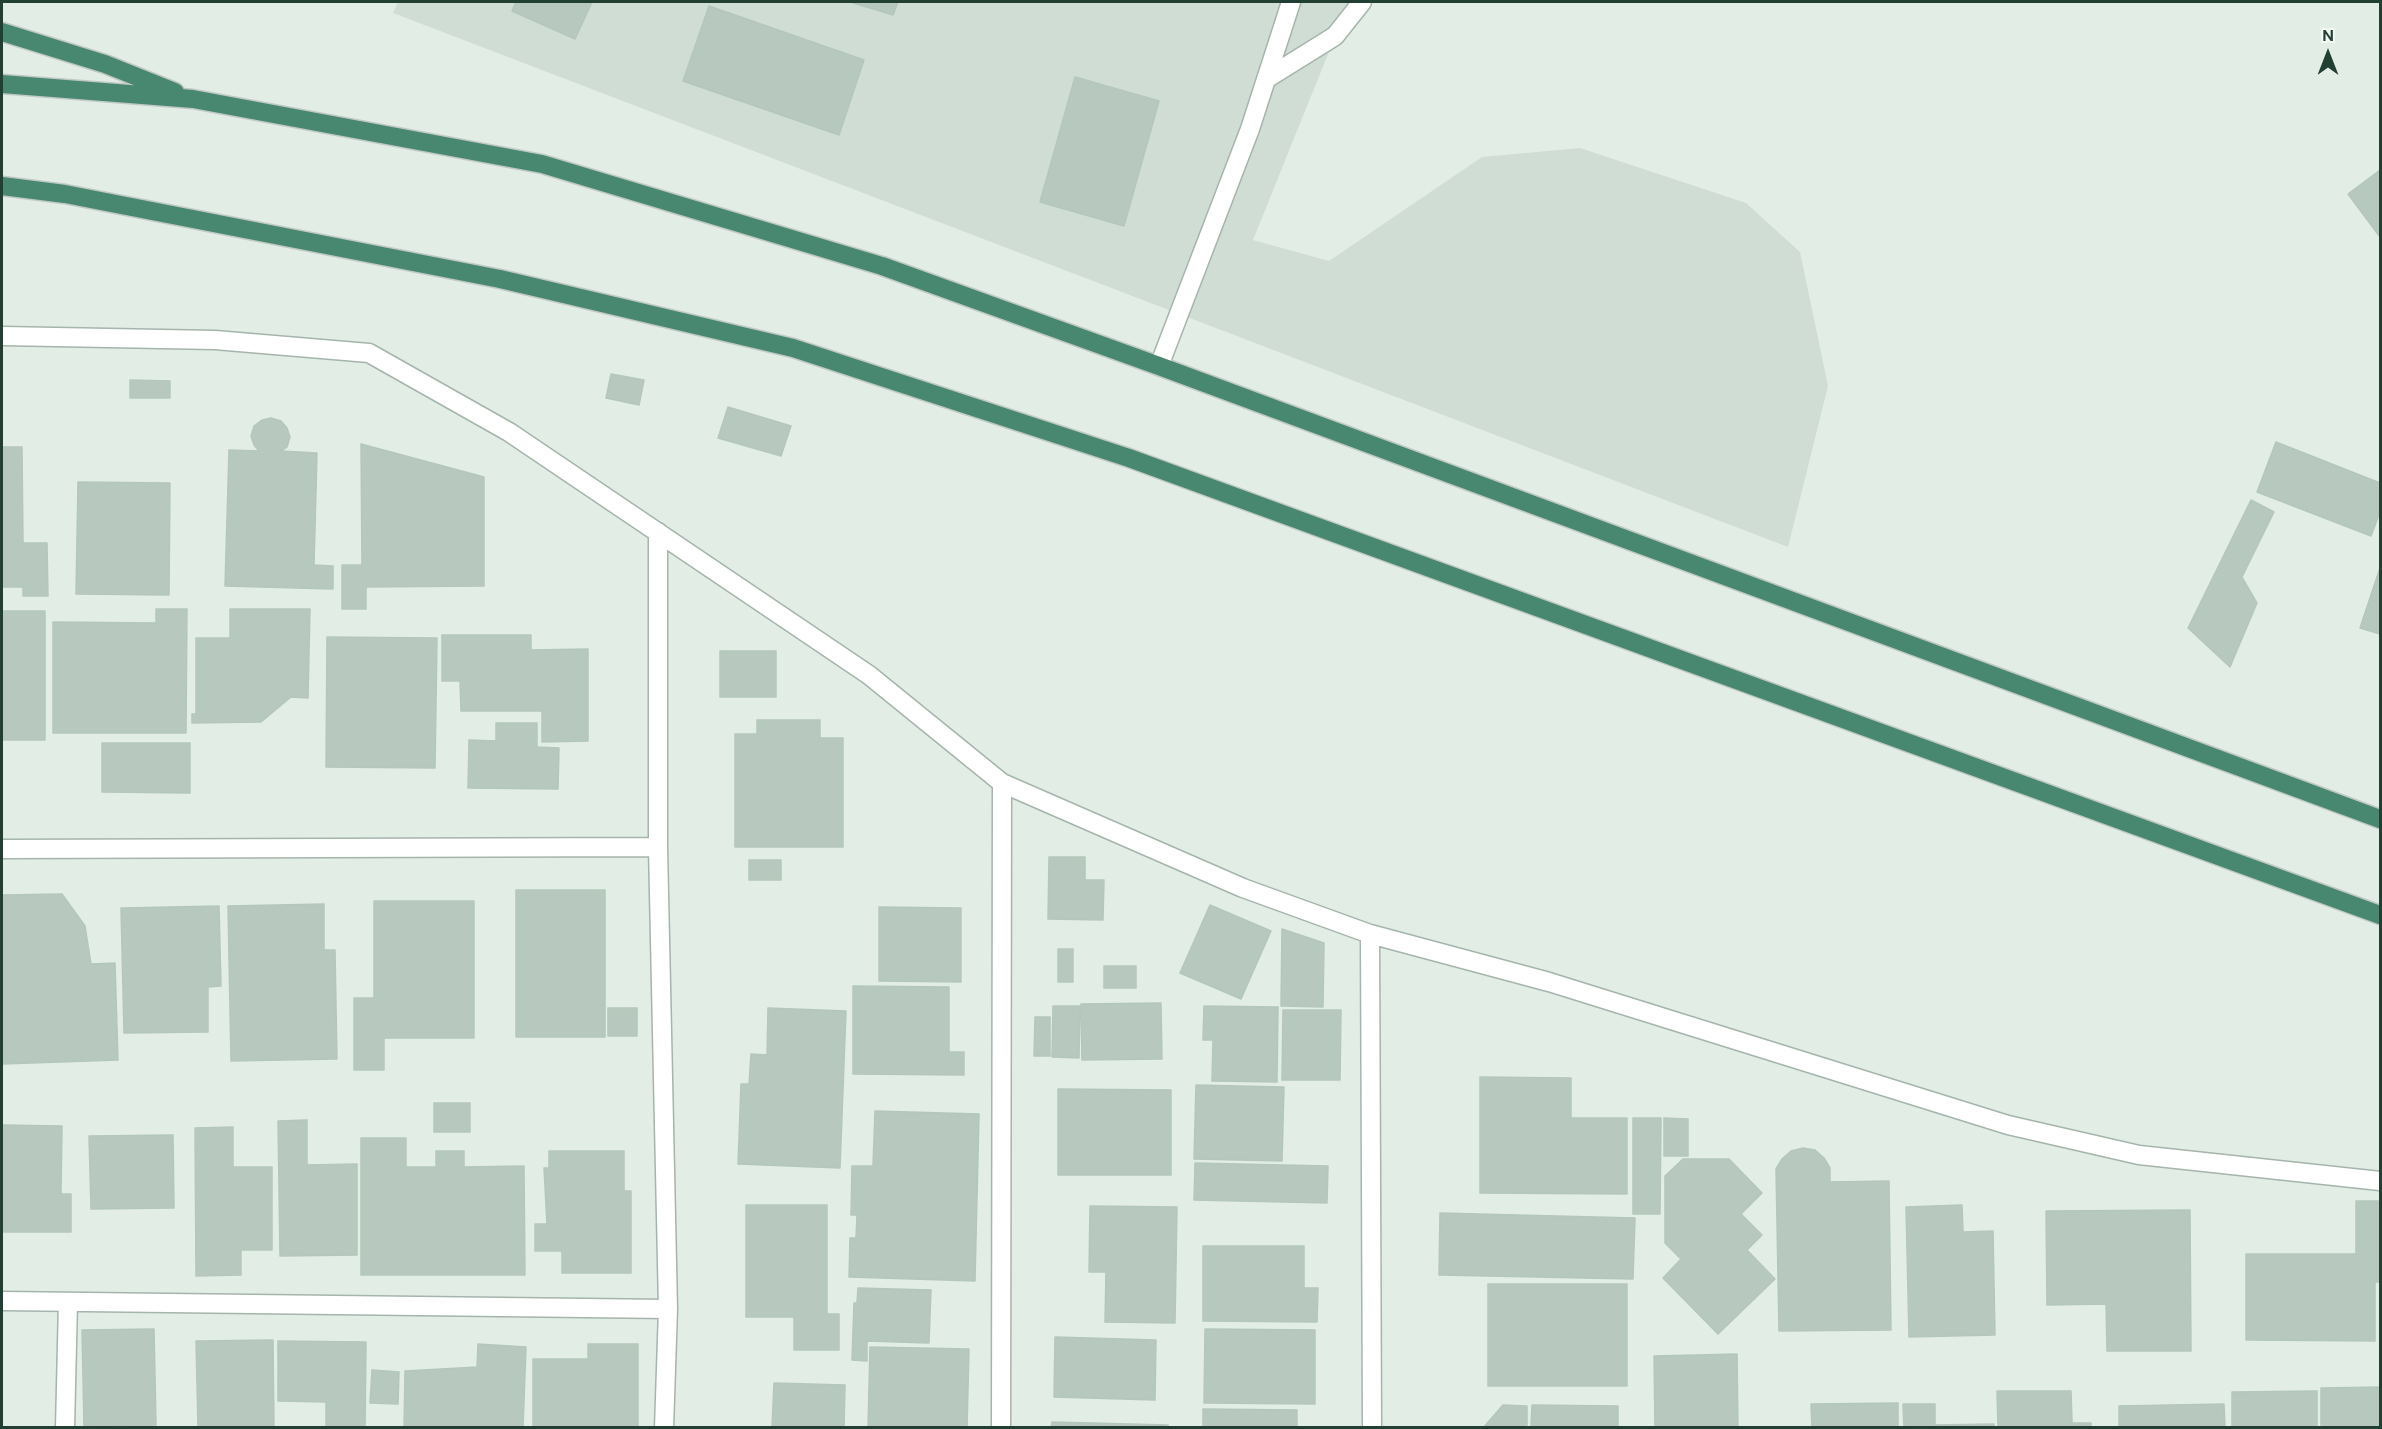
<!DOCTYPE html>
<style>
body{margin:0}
#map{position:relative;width:2382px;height:1429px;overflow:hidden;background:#e2ede6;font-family:"DM Sans",sans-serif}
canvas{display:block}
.frame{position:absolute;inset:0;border:3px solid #213f32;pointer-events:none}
.north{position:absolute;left:2298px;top:24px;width:60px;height:60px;-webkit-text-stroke:4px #f3f9f5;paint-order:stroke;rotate:0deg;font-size:16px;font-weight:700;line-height:24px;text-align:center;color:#213f32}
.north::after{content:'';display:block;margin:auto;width:21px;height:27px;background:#213f32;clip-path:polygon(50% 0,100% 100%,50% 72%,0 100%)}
</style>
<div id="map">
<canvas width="2382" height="1429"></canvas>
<div class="frame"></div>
<div class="north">N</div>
</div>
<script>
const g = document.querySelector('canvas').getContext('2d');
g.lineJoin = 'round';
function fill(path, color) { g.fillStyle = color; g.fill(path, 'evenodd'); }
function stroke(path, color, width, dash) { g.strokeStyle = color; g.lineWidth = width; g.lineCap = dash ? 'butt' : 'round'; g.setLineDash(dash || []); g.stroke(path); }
const built = new Path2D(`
 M 398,2 L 1349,2 L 1253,240 L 1329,261 L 1482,157 L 1580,148 L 1746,203 L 1800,252 L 1828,386 L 1788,547 L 393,13 Z`);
const building = new Path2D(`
 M 516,2 L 592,2 L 575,39 L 512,11 Z
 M 850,2 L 898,2 L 893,15 Z
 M 709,6 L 864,60 L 839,135 L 683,81 Z
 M 1075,77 L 1159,101 L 1124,226 L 1040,202 Z
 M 2380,170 L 2380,237 L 2348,194 Z
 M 611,374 L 644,380 L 639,405 L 606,398 Z
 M 130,380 L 170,381 L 170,398 L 130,398 Z
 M 728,407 L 791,426 L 781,456 L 718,438 Z
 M 271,418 L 281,421 L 287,428 L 290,437 L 287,447 L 281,451 L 317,453 L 314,565 L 333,566 L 333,589 L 225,586 L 229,450 L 259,451 L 254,445 L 251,436 L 254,426 L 262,420 Z
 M 2276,442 L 2380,483 L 2380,512 L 2371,536 L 2257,492 Z
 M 361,444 L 484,477 L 484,586 L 366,587 L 366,609 L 342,609 L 342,565 L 362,565 Z
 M 2,447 L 22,447 L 23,543 L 47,543 L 48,596 L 23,596 L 23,587 L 2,587 Z
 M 78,482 L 170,483 L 169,595 L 76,594 Z
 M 2251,500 L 2274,512 L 2242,577 L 2257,603 L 2230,667 L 2188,628 Z
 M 2380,568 L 2380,634 L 2360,628 Z
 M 156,609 L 187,609 L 186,733 L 53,733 L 53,622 L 156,623 Z
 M 230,609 L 310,609 L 308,698 L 291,697 L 261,722 L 192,723 L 192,714 L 196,714 L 196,638 L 230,638 Z
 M 2,611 L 45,611 L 45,740 L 2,740 Z
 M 442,635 L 531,635 L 531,650 L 588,649 L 588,741 L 542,742 L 542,711 L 461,711 L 460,681 L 442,681 Z
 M 327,637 L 437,638 L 435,768 L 326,767 Z
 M 720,651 L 776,651 L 776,697 L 720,697 Z
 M 757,720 L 820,720 L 820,738 L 843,738 L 843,847 L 735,847 L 735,734 L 757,734 Z
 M 496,723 L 537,723 L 537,747 L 559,748 L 558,789 L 468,788 L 469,740 L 496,741 Z
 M 102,743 L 190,743 L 190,793 L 102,792 Z
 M 1049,857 L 1085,857 L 1085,880 L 1104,880 L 1103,920 L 1048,919 Z
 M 749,860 L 781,860 L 781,880 L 749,880 Z
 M 516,890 L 605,890 L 605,1037 L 516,1037 Z
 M 62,894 L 85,926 L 91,964 L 115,963 L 118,1060 L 2,1064 L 2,895 Z
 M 374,901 L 474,901 L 474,1038 L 384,1038 L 384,1070 L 354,1070 L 354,998 L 374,998 Z
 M 324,904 L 324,950 L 335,950 L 337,1059 L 231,1061 L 228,906 Z
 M 1210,905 L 1271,931 L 1241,999 L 1180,973 Z
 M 219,906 L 221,986 L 208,987 L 208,1032 L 124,1033 L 121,908 Z
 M 879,907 L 961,908 L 961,982 L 879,981 Z
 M 1282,929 L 1324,943 L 1323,1007 L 1281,1006 Z
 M 1058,949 L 1073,949 L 1073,982 L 1058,982 Z
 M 1104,966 L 1136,966 L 1136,988 L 1104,988 Z
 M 853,986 L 949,987 L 949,1052 L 964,1052 L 964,1075 L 853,1074 Z
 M 1161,1003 L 1162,1059 L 1082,1060 L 1081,1004 Z
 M 1053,1006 L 1080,1006 L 1079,1058 L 1052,1057 Z
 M 1204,1006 L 1278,1007 L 1277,1082 L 1212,1081 L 1213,1040 L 1203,1040 Z
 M 608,1008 L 637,1008 L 637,1036 L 608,1036 Z
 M 768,1008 L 846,1011 L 840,1168 L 738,1164 L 741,1084 L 749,1084 L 751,1054 L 767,1055 Z
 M 1283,1010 L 1341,1010 L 1340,1080 L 1282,1080 Z
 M 1035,1017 L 1050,1017 L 1050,1056 L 1034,1056 Z
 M 1480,1077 L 1571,1078 L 1571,1118 L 1627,1118 L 1627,1194 L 1480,1193 Z
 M 1196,1085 L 1284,1087 L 1282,1161 L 1194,1159 Z
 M 1058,1089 L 1171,1090 L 1171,1175 L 1058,1175 Z
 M 434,1103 L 470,1103 L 470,1132 L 434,1132 Z
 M 875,1111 L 979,1114 L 975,1281 L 849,1277 L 850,1238 L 856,1238 L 857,1215 L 851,1215 L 852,1166 L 873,1166 Z
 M 1633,1118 L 1661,1118 L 1660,1214 L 1633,1214 Z
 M 1664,1118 L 1688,1119 L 1688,1156 L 1664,1156 Z
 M 307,1120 L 307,1165 L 357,1164 L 357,1255 L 280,1256 L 278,1121 Z
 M 2,1125 L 62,1126 L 61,1194 L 71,1194 L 71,1232 L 2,1232 Z
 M 233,1127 L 233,1167 L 272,1167 L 272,1250 L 241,1250 L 241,1275 L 196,1276 L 195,1128 Z
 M 173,1135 L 174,1208 L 91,1209 L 89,1136 Z
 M 361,1138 L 406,1138 L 406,1167 L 436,1167 L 436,1151 L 464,1151 L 464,1167 L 524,1166 L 525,1275 L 361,1275 Z
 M 1803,1148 L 1815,1150 L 1824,1158 L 1830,1168 L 1830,1182 L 1889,1181 L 1891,1330 L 1779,1331 L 1776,1169 L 1782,1159 L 1791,1151 Z
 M 549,1151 L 624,1151 L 624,1191 L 631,1191 L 631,1273 L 562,1273 L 562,1251 L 535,1251 L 535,1224 L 547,1224 L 544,1168 L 549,1168 Z
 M 1683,1159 L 1729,1159 L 1762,1193 L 1741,1214 L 1762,1235 L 1747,1250 L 1775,1279 L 1718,1334 L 1663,1278 L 1681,1259 L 1665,1243 L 1665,1176 Z
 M 1195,1163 L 1328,1166 L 1327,1203 L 1194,1200 Z
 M 2356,1201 L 2380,1201 L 2380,1282 L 2375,1282 L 2375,1341 L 2246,1340 L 2246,1254 L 2356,1254 Z
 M 746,1205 L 827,1205 L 827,1314 L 839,1314 L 839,1350 L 794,1350 L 794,1317 L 746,1317 Z
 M 1962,1205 L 1963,1232 L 1993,1231 L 1995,1335 L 1909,1337 L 1906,1207 Z
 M 1090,1206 L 1177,1207 L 1175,1323 L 1105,1322 L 1106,1272 L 1089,1272 Z
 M 2190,1210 L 2191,1351 L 2107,1351 L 2106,1304 L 2047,1305 L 2046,1211 Z
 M 1440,1213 L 1635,1218 L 1633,1279 L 1439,1275 Z
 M 1203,1246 L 1304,1246 L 1304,1288 L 1318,1288 L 1317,1322 L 1203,1321 Z
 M 1488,1284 L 1627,1284 L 1627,1386 L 1488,1386 Z
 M 858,1288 L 931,1290 L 929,1343 L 867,1341 L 867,1361 L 852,1360 L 854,1303 L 857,1303 Z
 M 154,1329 L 156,1425 L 84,1427 L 82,1330 Z
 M 1205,1329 L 1315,1330 L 1315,1404 L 1204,1403 Z
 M 1055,1337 L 1156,1340 L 1155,1400 L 1054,1397 Z
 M 273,1340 L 274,1428 L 198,1428 L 196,1341 Z
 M 278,1341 L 366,1342 L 365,1428 L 326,1428 L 326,1402 L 278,1401 Z
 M 478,1344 L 526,1347 L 523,1428 L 404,1428 L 405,1371 L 477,1367 Z
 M 588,1344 L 638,1344 L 638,1428 L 533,1428 L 533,1359 L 588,1359 Z
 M 870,1347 L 969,1349 L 967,1428 L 868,1428 Z
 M 1737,1354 L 1738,1428 L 1655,1428 L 1654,1356 Z
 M 372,1370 L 399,1372 L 398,1404 L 370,1403 Z
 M 774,1383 L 845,1385 L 844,1428 L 741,1428 L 772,1427 Z
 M 2380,1387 L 2380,1428 L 2321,1428 L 2321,1388 Z
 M 1997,1391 L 2071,1391 L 2072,1423 L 2091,1423 L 2091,1428 L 1998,1428 Z
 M 2317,1391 L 2317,1428 L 2232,1428 L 2232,1392 Z
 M 1898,1403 L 1898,1428 L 1812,1428 L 1811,1404 Z
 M 1903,1404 L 1935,1404 L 1935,1425 L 1994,1424 L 1994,1428 L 1904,1428 Z
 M 2224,1404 L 2225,1428 L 2119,1428 L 2119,1406 Z
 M 1503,1405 L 1527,1406 L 1527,1428 L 1483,1428 Z
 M 1532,1405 L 1618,1406 L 1618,1428 L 1531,1428 Z
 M 1203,1409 L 1297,1410 L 1297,1428 L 1203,1428 Z
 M 1052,1422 L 1168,1425 L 1168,1428 L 1051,1428 Z`);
const minor = new Path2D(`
 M 1266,79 L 1335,36 L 1362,2
 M 2,336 L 215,340 L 369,353 L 509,432 L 869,675 L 1002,783 L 1243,888 L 1370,934 L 1549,982 L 2008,1125 L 2139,1155 L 2380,1181
 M 1159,366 L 1250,129 L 1291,2
 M 658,532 L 658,847 L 668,1309 L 664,1428
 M 2,849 L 658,847
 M 1370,934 L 1372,1428
 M 2,1301 L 668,1309
 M 65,1428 L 68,1302
 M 1001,1428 L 1002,783`);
const trunk = new Path2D(`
 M 2,32 L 105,64 L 175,92
 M 2,84 L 193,99 L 542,164 L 882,266 L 1159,366 L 2380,819
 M 2,186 L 65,194 L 500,279 L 793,348 L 1129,458 L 2380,915`);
fill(built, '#d0ddd5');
fill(building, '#b7c8bf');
stroke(building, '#b4c7bc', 1.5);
stroke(minor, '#a4b5ac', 21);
stroke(trunk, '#c1c9c6', 21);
stroke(minor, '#fff', 18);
stroke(trunk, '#488870', 18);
</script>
